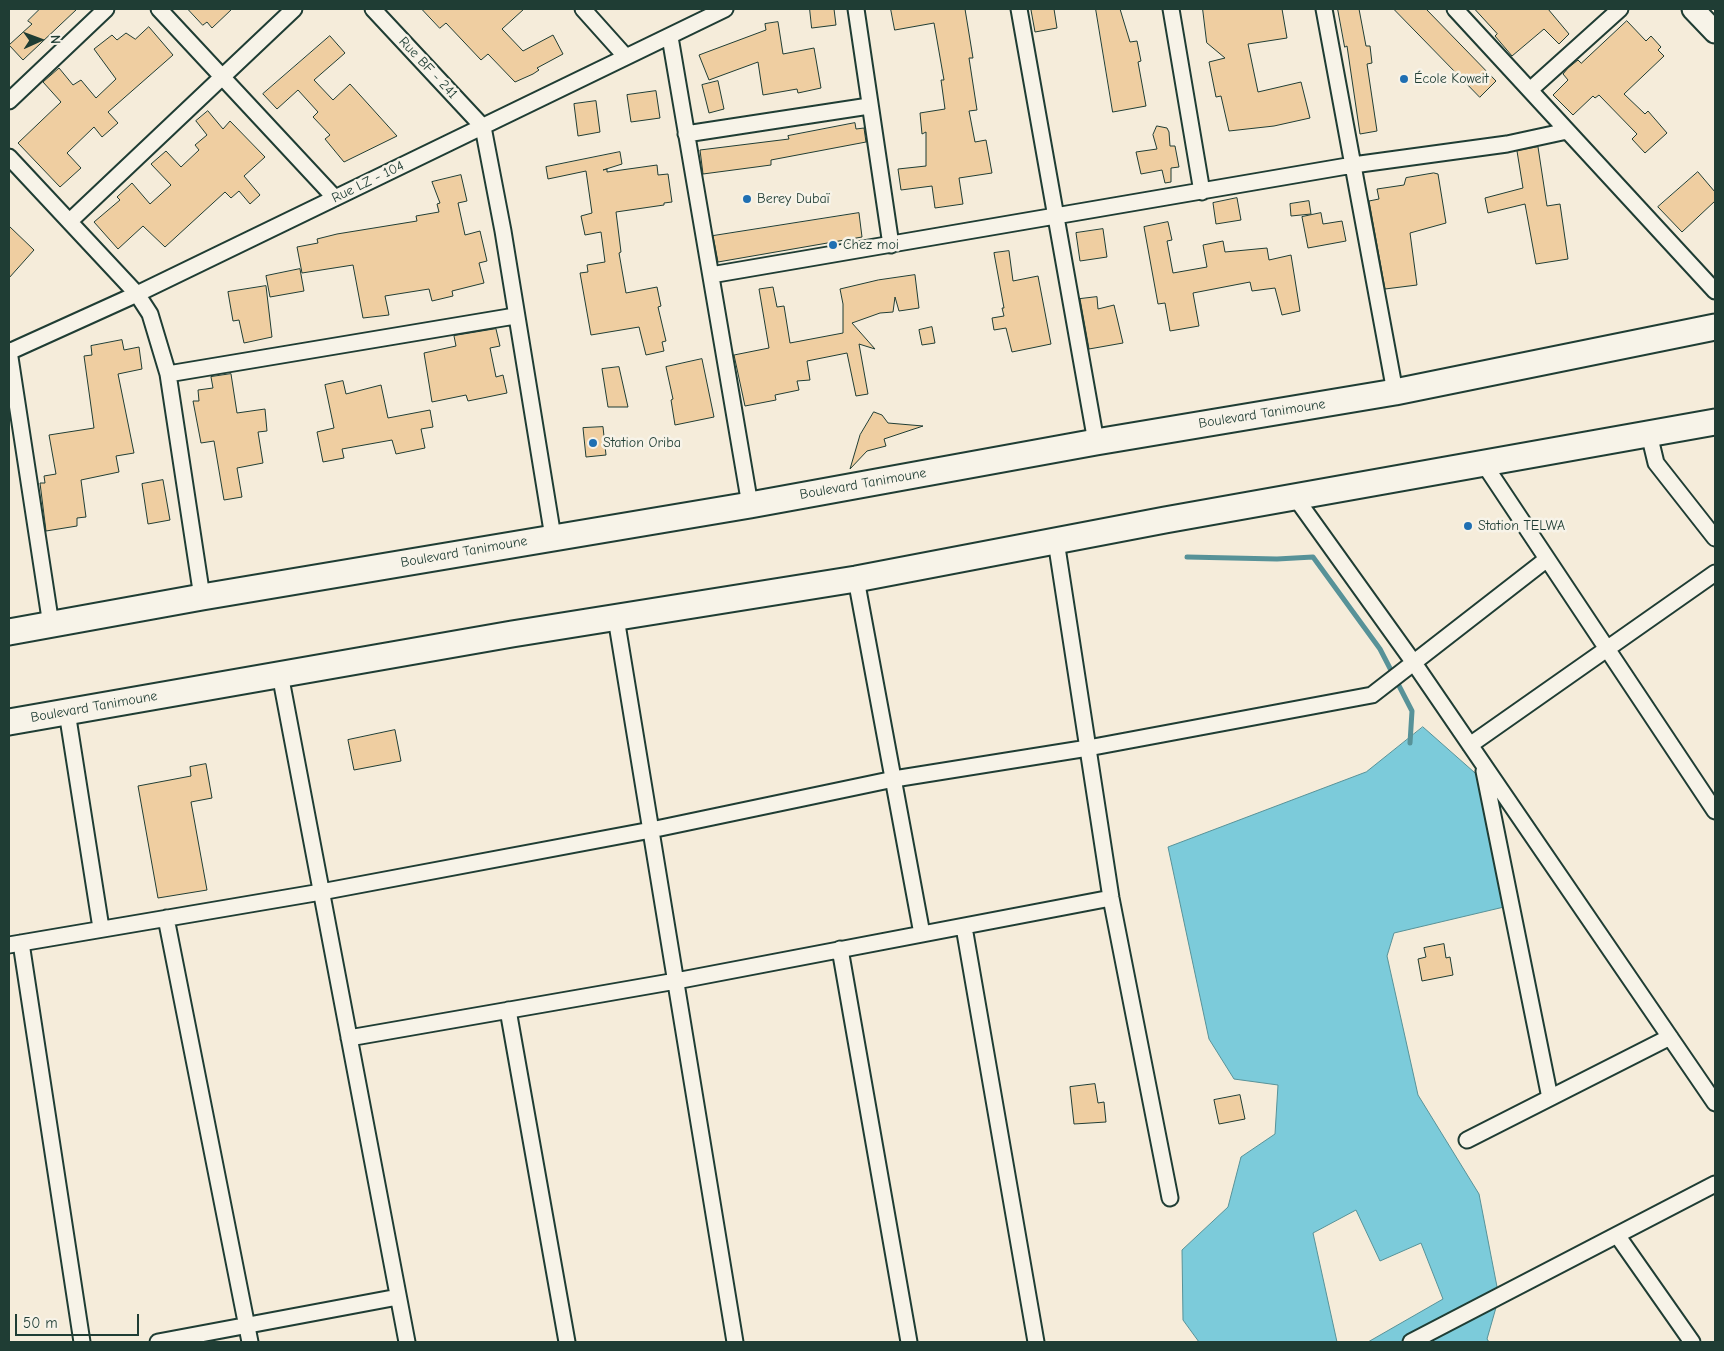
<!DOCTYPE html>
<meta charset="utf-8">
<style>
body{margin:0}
#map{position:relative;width:1724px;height:1351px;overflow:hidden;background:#f5ecda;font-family:"Comic Neue",sans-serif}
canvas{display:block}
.frame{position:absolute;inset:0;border:10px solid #1f3d34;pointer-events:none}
.north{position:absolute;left:15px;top:15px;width:50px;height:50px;-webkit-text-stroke:4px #f7f3e8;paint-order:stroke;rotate:88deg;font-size:14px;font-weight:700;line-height:20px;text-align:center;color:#1f3d34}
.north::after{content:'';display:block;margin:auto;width:18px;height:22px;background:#1f3d34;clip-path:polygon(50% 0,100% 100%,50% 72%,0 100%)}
.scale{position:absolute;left:15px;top:1314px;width:124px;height:22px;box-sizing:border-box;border:2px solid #1f3d34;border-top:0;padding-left:6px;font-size:15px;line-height:18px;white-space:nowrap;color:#1f3d34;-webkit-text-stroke:4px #f7f3e8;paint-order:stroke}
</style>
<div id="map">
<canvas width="1724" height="1351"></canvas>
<div class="frame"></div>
<div class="north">N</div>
<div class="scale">50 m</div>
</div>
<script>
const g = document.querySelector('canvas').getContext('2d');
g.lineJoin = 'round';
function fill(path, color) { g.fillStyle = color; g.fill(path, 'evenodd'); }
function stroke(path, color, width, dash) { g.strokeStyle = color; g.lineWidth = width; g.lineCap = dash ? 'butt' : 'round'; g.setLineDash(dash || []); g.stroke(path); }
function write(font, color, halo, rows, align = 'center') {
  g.font = font + ' "Comic Neue",sans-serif'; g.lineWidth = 5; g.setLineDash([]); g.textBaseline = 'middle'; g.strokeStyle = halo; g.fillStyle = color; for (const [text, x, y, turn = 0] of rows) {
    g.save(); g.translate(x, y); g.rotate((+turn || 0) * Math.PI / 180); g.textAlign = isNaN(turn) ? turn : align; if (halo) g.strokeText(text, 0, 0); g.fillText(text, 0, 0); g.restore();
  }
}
const water = new Path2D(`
 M 1423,727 L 1483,780 L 1504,907 L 1394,933 L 1387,956 L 1418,1095 L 1479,1194 L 1499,1297 L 1487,1339 L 1489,1342 L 1368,1342 L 1443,1299 L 1421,1243 L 1380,1261 L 1356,1210 L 1313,1233 L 1337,1342 L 1199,1342 L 1183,1320 L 1182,1250 L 1228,1207 L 1241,1157 L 1275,1134 L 1278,1085 L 1234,1079 L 1209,1039 L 1168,847 L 1366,772 Z`);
const stream = new Path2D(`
 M 1187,557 L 1277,559 L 1313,557 L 1380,649 L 1395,678 L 1412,711 L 1410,743`);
const building = new Path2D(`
 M 40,9 L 77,9 L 23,60 L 9,45 L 32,24 L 28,21 Z
 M 188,9 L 232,9 L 212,28 L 207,22 L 203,25 Z
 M 422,9 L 524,9 L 502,29 L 523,51 L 553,35 L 563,54 L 537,68 L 539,70 L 533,74 L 515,82 L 488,54 L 481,60 L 446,23 L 440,28 Z
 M 810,9 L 834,9 L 836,25 L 812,28 Z
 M 891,9 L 965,9 L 973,58 L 969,58 L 977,110 L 969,111 L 975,142 L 986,140 L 992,173 L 959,178 L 963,204 L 935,208 L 932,186 L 901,190 L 898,169 L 926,166 L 926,132 L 922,134 L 920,113 L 945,109 L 941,80 L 944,80 L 934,23 L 895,30 Z
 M 1040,9 L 1054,9 L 1057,28 L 1035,32 L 1031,10 Z
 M 1096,9 L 1120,9 L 1130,42 L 1137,41 L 1141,61 L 1138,62 L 1146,106 L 1113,112 Z
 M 1203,9 L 1282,9 L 1287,38 L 1248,44 L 1258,92 L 1301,82 L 1310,118 L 1274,126 L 1229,131 L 1221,96 L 1216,97 L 1209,62 L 1225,58 L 1207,43 Z
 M 1338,9 L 1359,9 L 1366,46 L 1370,46 L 1372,63 L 1367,64 L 1377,131 L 1360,134 L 1347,46 L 1345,47 Z
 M 1394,9 L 1426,9 L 1496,81 L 1480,97 Z
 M 1475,9 L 1548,9 L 1569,34 L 1559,44 L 1544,29 L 1512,56 L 1495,36 L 1497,34 Z
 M 1627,21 L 1646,41 L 1651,36 L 1661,47 L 1658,50 L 1664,56 L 1624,94 L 1645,114 L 1648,111 L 1667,133 L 1645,153 L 1632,139 L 1637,134 L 1599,95 L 1595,98 L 1593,96 L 1573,115 L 1553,95 L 1568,80 L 1563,74 L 1568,68 L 1578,60 L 1581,63 Z
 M 778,22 L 783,54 L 814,48 L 821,88 L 798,93 L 797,89 L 763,95 L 758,62 L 709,80 L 699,55 L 766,30 L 765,24 Z
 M 149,27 L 173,55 L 108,112 L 118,123 L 102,137 L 94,127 L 67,153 L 81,168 L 60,187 L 18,143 L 61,102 L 43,82 L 59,68 L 73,85 L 81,80 L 96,98 L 116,79 L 94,49 L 112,35 L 117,40 L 126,33 L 135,39 Z
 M 330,36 L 345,53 L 314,80 L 333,100 L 350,84 L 397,136 L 344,162 L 325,139 L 330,135 L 313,117 L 318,112 L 298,90 L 277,109 L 263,94 Z
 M 718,81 L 724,109 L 709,113 L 702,85 Z
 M 656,91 L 660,118 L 631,122 L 627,95 Z
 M 596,101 L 600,132 L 578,136 L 574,104 Z
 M 208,111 L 223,129 L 230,121 L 265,157 L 244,176 L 260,195 L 250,204 L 239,191 L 231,198 L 225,192 L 165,247 L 143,226 L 118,249 L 94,222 L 120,200 L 117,197 L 132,183 L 150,204 L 171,185 L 151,164 L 166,151 L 181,167 L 199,150 L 195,145 L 207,135 L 196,121 Z
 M 855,123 L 856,129 L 864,128 L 866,142 L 771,160 L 771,165 L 703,174 L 700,150 L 789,139 L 788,136 Z
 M 1157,126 L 1167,128 L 1169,132 L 1170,146 L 1175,146 L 1179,167 L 1171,168 L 1171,182 L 1165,183 L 1162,170 L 1141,174 L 1136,152 L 1157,149 L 1153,135 Z
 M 1538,147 L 1547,206 L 1560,204 L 1568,259 L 1536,264 L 1525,204 L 1488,213 L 1485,198 L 1523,188 L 1517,151 Z
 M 620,152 L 622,164 L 603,170 L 607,169 L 607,172 L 657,165 L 658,175 L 668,174 L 672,202 L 664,203 L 664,205 L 616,212 L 621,252 L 619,253 L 626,293 L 657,287 L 661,306 L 658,307 L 666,341 L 662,342 L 664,351 L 646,355 L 639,327 L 591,335 L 580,273 L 588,272 L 587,265 L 605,262 L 601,232 L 585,235 L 581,216 L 592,213 L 586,171 L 548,179 L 546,167 Z
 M 1698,172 L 1715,192 L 1715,201 L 1682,232 L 1658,207 Z
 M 1434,173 L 1438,174 L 1446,223 L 1410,233 L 1417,285 L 1385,289 L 1369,201 L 1379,199 L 1377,189 L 1404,185 L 1406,178 Z
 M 461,175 L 467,201 L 458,203 L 465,235 L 480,231 L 487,261 L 479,263 L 484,283 L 452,291 L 453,296 L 432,301 L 429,289 L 385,296 L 389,315 L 363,318 L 353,265 L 302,273 L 297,247 L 318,243 L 317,239 L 337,234 L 417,221 L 416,216 L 439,212 L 437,204 L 440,203 L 432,182 Z
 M 1237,198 L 1241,220 L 1216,224 L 1213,203 Z
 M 1309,201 L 1311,214 L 1291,216 L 1290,204 Z
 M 859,213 L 862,237 L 718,262 L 713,236 Z
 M 1321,213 L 1323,224 L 1342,221 L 1346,241 L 1308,248 L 1302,217 Z
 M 1168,222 L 1172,240 L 1167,241 L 1173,273 L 1207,267 L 1203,245 L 1223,241 L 1225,252 L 1267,248 L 1269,260 L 1291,255 L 1300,311 L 1282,315 L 1275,288 L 1252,291 L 1250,282 L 1193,293 L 1199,326 L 1170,331 L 1165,303 L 1158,304 L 1144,227 Z
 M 9,226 L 34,250 L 9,278 Z
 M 1103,229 L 1107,257 L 1080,261 L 1076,233 Z
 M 1009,251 L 1013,281 L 1038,276 L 1051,344 L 1012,352 L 1006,328 L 994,330 L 992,318 L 1004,316 L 1002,308 L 1004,308 L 994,253 Z
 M 300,269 L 304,291 L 270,297 L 266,276 Z
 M 915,275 L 919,308 L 899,311 L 895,297 L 893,312 L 880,313 L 852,323 L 875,349 L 859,344 L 868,394 L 856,396 L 847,353 L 807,361 L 810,380 L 797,381 L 799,390 L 775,395 L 776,400 L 745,406 L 734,355 L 769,348 L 759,289 L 773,287 L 777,307 L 784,306 L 790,343 L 843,333 L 843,304 L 840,289 L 878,280 Z
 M 266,286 L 272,337 L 244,343 L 239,320 L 233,321 L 228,292 Z
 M 1097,297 L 1098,309 L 1114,305 L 1123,343 L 1089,349 L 1080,299 Z
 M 932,327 L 935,343 L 922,345 L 919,330 Z
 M 496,329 L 500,346 L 490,348 L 496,377 L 503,375 L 507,393 L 468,401 L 466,395 L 432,402 L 424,353 L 456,346 L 454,336 Z
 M 122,340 L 124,350 L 139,347 L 142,369 L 118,374 L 134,453 L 116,456 L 119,472 L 81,480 L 86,517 L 77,518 L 77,526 L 46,531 L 40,483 L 45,483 L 44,476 L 56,474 L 49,435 L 94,428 L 84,356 L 92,355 L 91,346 Z
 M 702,359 L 714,417 L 675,425 L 671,400 L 673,399 L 666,367 Z
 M 619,367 L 628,407 L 608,407 L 602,369 Z
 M 231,374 L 237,413 L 265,409 L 267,431 L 258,432 L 263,463 L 237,468 L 242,497 L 224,500 L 214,441 L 201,443 L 193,401 L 199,401 L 198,390 L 213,388 L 211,377 Z
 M 343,381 L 346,394 L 381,385 L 388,418 L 430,410 L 433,427 L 421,429 L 425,448 L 396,454 L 392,440 L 342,449 L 344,458 L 323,462 L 317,432 L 334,428 L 325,385 Z
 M 874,412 L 882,415 L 888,423 L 923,426 L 884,439 L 886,446 L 867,451 L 850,469 L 860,435 Z
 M 603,427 L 606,455 L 586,457 L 583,428 Z
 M 163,480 L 170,520 L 148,524 L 142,484 Z
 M 395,730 L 401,761 L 354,770 L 348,740 Z
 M 206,764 L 212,798 L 191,802 L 207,890 L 158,898 L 138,786 L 191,776 L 190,767 Z
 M 1444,944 L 1446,958 L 1450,957 L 1453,975 L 1422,981 L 1418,959 L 1426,957 L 1424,948 Z
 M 1095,1084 L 1098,1103 L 1104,1102 L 1106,1122 L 1074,1124 L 1070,1087 Z
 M 1240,1095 L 1245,1119 L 1219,1124 L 1214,1100 Z`);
const street = new Path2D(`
 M 159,9 L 335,198
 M 373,9 L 483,127
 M 583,9 L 626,57
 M 856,9 L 891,245
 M 1019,9 L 1096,442
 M 1171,9 L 1202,192
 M 1324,9 L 1395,392
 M 1455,9 L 1715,291
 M 670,37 L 750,505
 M 1530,90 L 1620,9
 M 9,101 L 106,9
 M 483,127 L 503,231 L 553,537
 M 686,134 L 869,106
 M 9,157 L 137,294 L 150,314 L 168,374 L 202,597
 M 70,221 L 294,9
 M 711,275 L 1353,165 L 1507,144 L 1567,131
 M 9,351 L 51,625
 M 9,352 L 137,294 L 725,9
 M 168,374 L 515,316
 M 1649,434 L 1656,463 L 1715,538
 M 1484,464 L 1715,811
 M 1295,497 L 1414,663 L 1715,1103
 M 1056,541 L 1111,898 L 1170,1198
 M 856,579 L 922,934
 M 616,618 L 735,1342
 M 280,674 L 407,1342
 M 67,712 L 101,928
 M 1470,745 L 1715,573
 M 1484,771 L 1550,1098
 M 166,918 L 250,1342
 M 964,927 L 1036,1342
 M 21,943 L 82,1342
 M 9,945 L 321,892 L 651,830 L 894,779 L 1088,748 L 1372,695 L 1547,559
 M 840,949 L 909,1342
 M 508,1010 L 567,1342
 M 349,1038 L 676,981 L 1111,898
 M 1467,1140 L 1670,1037
 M 1617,1235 L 1692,1342
 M 158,1342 L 398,1297
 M 1411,1342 L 1715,1184`);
const secondary = new Path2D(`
 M 1693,9 L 1715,32`);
const primary = new Path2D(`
 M 9,632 L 202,597 L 750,505 L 1096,442 L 1395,392 L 1715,327
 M 9,722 L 512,634 L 856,579 L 1165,520 L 1715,422`);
const markers = [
 [1404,79,5,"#1f6fb2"],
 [747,199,5,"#1f6fb2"],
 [833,245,5,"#1f6fb2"],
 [593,443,5,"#1f6fb2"],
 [1468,526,5,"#1f6fb2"]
];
const streetNames = [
 ["Rue BF - 241",428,68,47],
 ["Rue LZ - 104",368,182,-26],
 ["Boulevard Tanimoune",1262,414,-9],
 ["Boulevard Tanimoune",863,484,-10],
 ["Boulevard Tanimoune",464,552,-10],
 ["Boulevard Tanimoune",94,707,-10]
];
const poiNames = [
 ["École Koweit",1414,79],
 ["Berey Dubaï",757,199],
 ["Chez moi",843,245],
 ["Station Oriba",603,443],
 ["Station TELWA",1478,526]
];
fill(water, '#7ccbda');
stroke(water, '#579298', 1);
stroke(stream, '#579298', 5);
fill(building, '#efcea1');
stroke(building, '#1f3d34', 1);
stroke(street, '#1f3d34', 19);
stroke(secondary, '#1f3d34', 25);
stroke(primary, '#1f3d34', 29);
stroke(street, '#f7f3e8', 15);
stroke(secondary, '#f7f3e8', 21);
stroke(primary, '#f7f3e8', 25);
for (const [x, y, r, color] of markers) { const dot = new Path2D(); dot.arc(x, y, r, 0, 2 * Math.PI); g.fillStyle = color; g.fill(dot); stroke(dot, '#f7f3e8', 2); }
write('14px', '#1f3d34', '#f7f3e8', streetNames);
write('14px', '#1f3d34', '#f7f3e8', poiNames, 'left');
</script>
